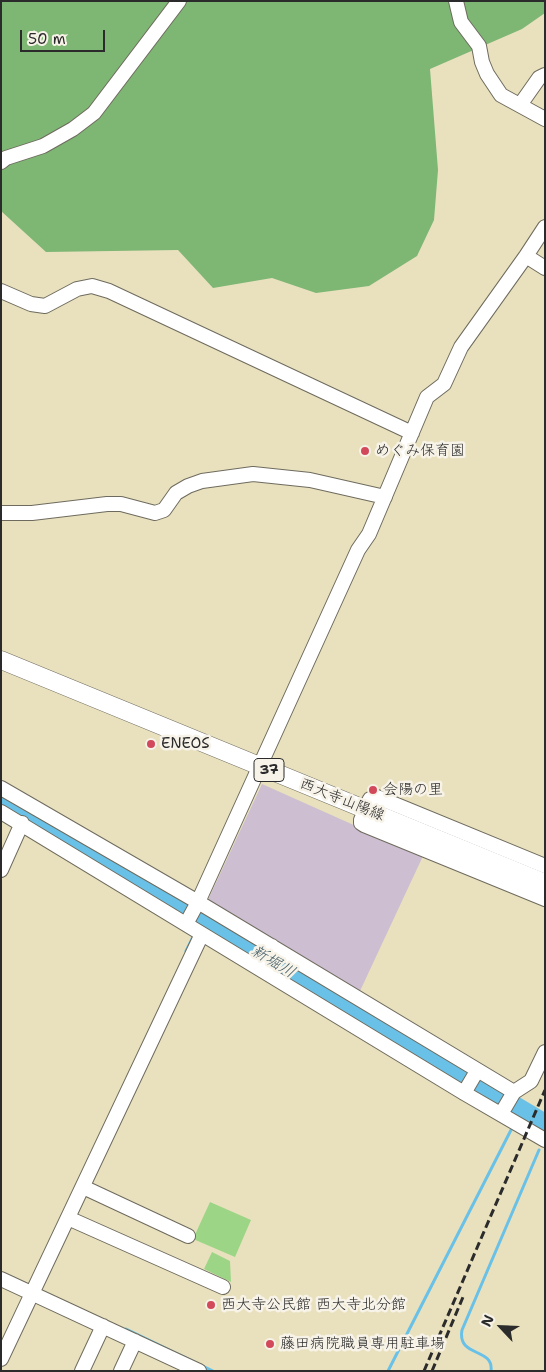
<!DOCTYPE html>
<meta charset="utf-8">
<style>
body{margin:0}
#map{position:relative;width:546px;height:1372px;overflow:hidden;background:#e9e1be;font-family:"Shantell Sans",sans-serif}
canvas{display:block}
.frame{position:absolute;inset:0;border:2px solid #2b2b2b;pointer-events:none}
.north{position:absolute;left:476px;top:1302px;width:50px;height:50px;-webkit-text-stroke:4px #f7f3e8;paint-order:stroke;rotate:295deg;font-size:14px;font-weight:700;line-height:20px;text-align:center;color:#2b2b2b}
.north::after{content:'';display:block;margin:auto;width:18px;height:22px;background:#2b2b2b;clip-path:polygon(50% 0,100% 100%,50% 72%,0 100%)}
.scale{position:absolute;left:20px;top:30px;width:85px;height:22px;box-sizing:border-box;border:2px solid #2b2b2b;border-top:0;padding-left:6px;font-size:15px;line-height:18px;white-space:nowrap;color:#2b2b2b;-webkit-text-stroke:4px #f7f3e8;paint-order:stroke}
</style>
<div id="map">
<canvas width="546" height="1372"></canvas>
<div class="frame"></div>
<div class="north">N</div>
<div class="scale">50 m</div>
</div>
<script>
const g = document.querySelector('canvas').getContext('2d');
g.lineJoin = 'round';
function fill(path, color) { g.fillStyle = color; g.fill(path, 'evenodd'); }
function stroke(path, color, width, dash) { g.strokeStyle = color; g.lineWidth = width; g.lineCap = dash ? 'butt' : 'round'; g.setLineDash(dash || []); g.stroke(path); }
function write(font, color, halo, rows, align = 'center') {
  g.font = font + ' "Shantell Sans","Klee One",sans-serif'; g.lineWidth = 5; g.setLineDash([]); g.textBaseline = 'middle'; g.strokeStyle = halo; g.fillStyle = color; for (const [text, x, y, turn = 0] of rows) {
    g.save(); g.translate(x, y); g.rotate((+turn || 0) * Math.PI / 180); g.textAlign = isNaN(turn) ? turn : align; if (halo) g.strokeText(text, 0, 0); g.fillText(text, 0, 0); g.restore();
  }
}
const industrial = new Path2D(`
 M 262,784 L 423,856 L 360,991 L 207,902 Z`);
const green = new Path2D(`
 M 210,1202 L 251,1220 L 235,1257 L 193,1239 Z
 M 212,1252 L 230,1261 L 231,1282 L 204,1269 Z`);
const forest = new Path2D(`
 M 1,1 L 545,1 L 545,13 L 522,29 L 430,69 L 438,170 L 434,220 L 417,256 L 369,286 L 316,293 L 272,278 L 213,288 L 178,250 L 46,252 L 1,211 Z`);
const stream = new Path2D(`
 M 186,951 L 193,937
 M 518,1116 L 522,1110
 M 126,1329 L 213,1371
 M 388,1371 L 511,1130
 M 491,1371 C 494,1347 457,1358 462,1330 L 539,1150`);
const river = new Path2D(`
 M 1,800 L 545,1124`);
const minor = new Path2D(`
 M 456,1 L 461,22 L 479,46 L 482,62 L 487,74 L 501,95 L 545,119
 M 520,105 L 539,78 L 545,75
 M 1,162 L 6,158 L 43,146 L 73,129 L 94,113 L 179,1
 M 526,256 L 545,268
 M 1,291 L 31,304 L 45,306 L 77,289 L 92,286 L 109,291 L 412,433
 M 1,513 L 32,513 L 107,504 L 121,504 L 155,513 L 164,510 L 176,493 L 188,486 L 202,481 L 253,474 L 310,480 L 385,497
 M 1,788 L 198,902 L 514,1092
 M 1,812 L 464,1093 L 545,1140
 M 545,866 L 377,797 L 370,799 L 361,820 L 361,823 L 364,825 L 545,899
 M 1,870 L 22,823
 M 186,924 L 198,902 L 358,550 L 369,534 L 427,397 L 444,384 L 461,347 L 526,256 L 545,227
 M 260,969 L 272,946
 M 464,1093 L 477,1071
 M 501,1114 L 514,1092 L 531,1081 L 545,1052
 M 83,1187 L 188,1236
 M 68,1218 L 223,1287
 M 1,1279 L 199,1371
 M 1,1359 L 202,934
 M 82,1371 L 103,1326
 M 121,1371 L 135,1341`);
const major = new Path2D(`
 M 1,660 L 545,883`);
const rail = new Path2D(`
 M 424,1371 L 545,1090
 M 432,1371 L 463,1297`);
const markers = [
 [365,451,5,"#d1495b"],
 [151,744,5,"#d1495b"],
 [373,790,5,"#d1495b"],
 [211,1305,5,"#d1495b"],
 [270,1344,5,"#d1495b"]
];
const shields = [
 [269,770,30]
];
const shieldNames = [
 ["37",269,770]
];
const poiNames = [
 ["めぐみ保育園",375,451],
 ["ENEOS",161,744],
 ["会陽の里",383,790],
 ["西大寺公民館 西大寺北分館",221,1305],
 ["藤田病院職員専用駐車場",280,1344]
];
const streetNames = [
 ["西大寺山陽線",342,800,22]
];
const waterNames = [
 ["新堀川",273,962,31]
];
fill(industrial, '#cdbed2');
fill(green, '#9dd587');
fill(forest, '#7eb674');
stroke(stream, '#6ac1e7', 3);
stroke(river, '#6ac1e7', 20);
stroke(minor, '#6e6b5e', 16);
stroke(major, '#6e6b5e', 19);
stroke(minor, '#fff', 14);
stroke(major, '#fff', 18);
stroke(rail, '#2b2b2b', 3, [8, 4]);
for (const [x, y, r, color] of markers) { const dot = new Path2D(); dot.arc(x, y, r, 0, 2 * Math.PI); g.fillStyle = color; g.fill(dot); stroke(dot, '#f7f3e8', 2); }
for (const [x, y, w] of shields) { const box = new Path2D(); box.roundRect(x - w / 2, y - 11.5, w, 23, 4); g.fillStyle = '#f7f3e8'; g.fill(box); stroke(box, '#2b2b2b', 1); }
write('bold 14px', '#2b2b2b', null, shieldNames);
write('15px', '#2b2b2b', '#f7f3e8', poiNames, 'left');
write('15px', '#2b2b2b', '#f7f3e8', streetNames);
write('italic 16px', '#3e5863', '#f7f3e8', waterNames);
</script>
